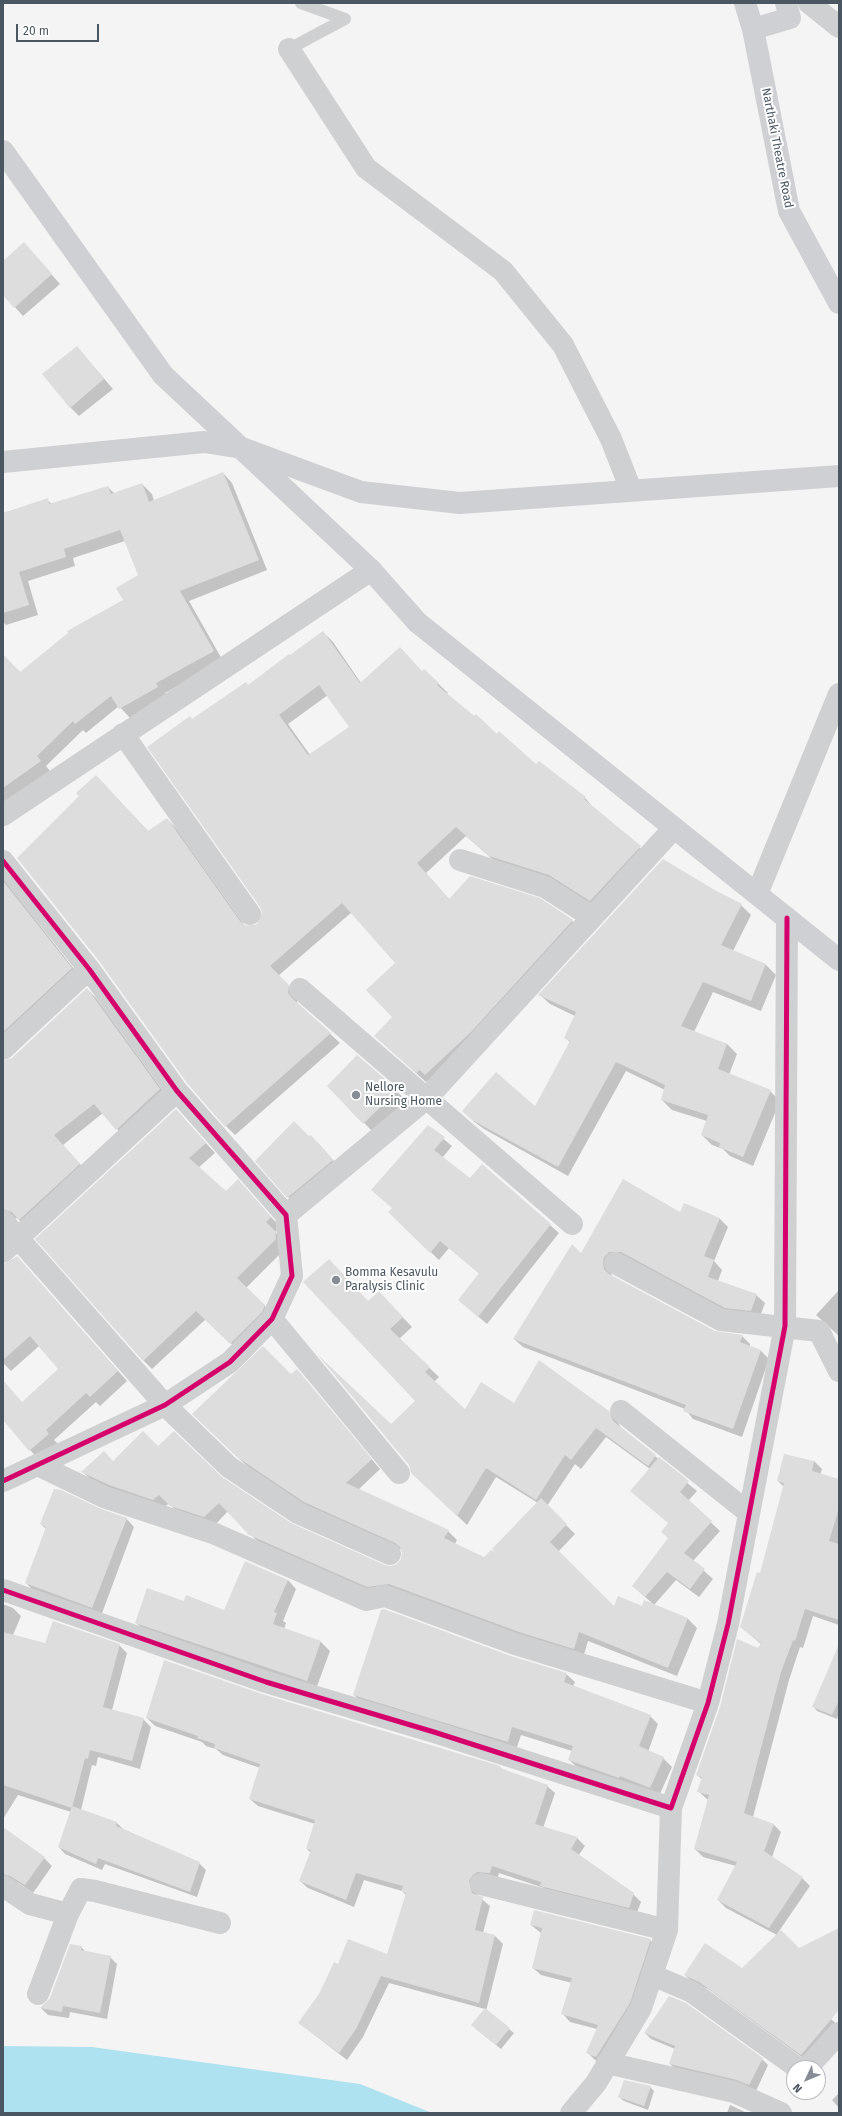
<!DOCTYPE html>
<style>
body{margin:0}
#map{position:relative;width:842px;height:2116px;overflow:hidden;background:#f4f4f4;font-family:"Fira Sans",sans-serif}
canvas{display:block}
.frame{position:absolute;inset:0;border:4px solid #4a5661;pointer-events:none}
.north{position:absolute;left:786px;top:2060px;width:40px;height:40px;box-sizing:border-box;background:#fff;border:1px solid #b7bbc0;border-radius:50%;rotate:226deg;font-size:11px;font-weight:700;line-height:16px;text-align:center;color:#4a5661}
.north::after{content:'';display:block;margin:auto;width:14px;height:18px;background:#868d94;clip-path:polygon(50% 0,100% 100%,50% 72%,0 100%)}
.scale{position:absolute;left:16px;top:24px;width:83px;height:18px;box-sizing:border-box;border:2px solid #4a5661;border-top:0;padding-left:5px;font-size:12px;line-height:14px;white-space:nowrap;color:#4a5661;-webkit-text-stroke:3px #fff;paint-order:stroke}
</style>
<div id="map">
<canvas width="842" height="2116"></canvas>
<div class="frame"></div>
<div class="north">N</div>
<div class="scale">20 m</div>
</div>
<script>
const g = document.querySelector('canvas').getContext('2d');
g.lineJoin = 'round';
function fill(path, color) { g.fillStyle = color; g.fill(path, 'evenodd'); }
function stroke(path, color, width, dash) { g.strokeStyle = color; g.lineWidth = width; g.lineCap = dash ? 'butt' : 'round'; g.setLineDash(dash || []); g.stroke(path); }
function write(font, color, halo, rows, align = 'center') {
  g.font = font + ' "Fira Sans",sans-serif'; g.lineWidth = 4; g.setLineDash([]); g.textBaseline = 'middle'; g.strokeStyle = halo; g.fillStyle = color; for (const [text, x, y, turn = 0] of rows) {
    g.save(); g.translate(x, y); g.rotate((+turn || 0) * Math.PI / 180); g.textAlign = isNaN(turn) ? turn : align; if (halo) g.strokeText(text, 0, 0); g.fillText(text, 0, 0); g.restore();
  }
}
const water = new Path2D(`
 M 3,2046 L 92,2047 L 360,2084 L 432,2113 L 3,2113 Z`);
const shadow = new Path2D(`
 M 24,244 L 60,284 L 23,316 L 3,294 L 3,262 Z
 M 77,347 L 113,389 L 79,416 L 70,407 Z
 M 223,473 L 232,483 L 267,570 L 189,601 L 223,661 L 165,693 L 167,696 L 130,718 L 119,706 L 86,733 L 83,730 L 46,766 L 50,771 L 3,815 L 3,657 L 21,673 L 124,601 L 139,576 L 125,541 L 73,558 L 75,566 L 28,581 L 38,615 L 6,625 L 3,622 L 3,513 L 47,500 L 52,504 L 108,487 L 115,494 L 142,484 L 152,494 L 154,501 Z
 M 323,632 L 333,642 L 361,683 L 422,672 L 424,670 L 448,693 L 447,694 L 497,735 L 536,765 L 585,798 L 594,808 L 649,856 L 600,910 L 499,865 L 466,836 L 426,873 L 450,900 L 572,921 L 582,930 L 435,1084 L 430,1079 L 426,1082 L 375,1036 L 394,1017 L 397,963 L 352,912 L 278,976 L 298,995 L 297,1003 L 340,1043 L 235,1135 L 226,1126 L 105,786 L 149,832 L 167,819 L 176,828 L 245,926 L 257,925 L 263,912 L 192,720 L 248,686 ZM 328,695 L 350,727 L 310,755 L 288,724 Z
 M 3,878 L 81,978 L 3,1051 Z
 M 712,890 L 741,905 L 751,915 L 733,951 L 766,965 L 776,975 L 761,1011 L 713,992 L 694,1032 L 727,1044 L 737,1054 L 729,1075 L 770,1091 L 780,1101 L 753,1166 L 730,1156 L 723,1149 L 712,1145 L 702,1135 L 707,1121 L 672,1110 L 662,1100 L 665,1090 L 626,1071 L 568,1176 L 484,1129 L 473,1121 L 535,1108 L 571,1043 L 565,1038 L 575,1016 L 550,1004 L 540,995 Z
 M 87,989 L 97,999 L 169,1099 L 126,1139 L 103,1113 L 63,1145 L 89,1174 L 29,1229 L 17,1218 L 5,1221 L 3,1223 L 3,1062 L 12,1059 Z
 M 357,1056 L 406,1100 L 373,1132 L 328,1086 Z
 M 176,1110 L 215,1153 L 198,1168 L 227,1192 L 247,1190 L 280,1227 L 275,1232 L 284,1241 L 285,1249 L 246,1288 L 274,1315 L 240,1352 L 206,1319 L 152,1369 L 143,1360 Z
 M 428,1126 L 452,1146 L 442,1158 L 470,1179 L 550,1225 L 559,1233 L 487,1324 L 459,1300 L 480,1274 L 449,1248 L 439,1260 L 389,1212 L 393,1209 Z
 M 309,1138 L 319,1144 L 340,1168 L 296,1205 L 288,1197 Z
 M 685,1204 L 720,1219 L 728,1227 L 714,1261 L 722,1270 L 718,1281 L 756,1295 L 765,1303 L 759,1319 L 734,1316 L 611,1273 L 612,1277 L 715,1332 L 742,1336 L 750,1344 L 750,1347 L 761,1351 L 769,1359 L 742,1437 L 693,1419 L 685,1409 L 523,1347 L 514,1339 L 581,1255 L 681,1214 Z
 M 17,1257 L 127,1381 L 100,1406 L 96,1402 L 54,1440 L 58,1444 L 39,1460 L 3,1419 L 3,1412 L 22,1403 L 59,1369 L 39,1346 L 11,1371 L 3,1363 L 3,1265 Z
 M 839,1290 L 839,1336 L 816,1315 Z
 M 369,1302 L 388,1302 L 412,1327 L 399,1339 L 439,1377 L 434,1382 L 465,1411 L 515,1404 L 608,1412 L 618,1422 L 621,1428 L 697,1491 L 688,1501 L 720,1531 L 693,1561 L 713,1579 L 699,1597 L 676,1580 L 654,1605 L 688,1619 L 697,1628 L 677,1676 L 588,1641 L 583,1658 L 377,1596 L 260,1544 L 228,1511 L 214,1526 L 180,1515 L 169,1503 L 163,1509 L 92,1481 L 83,1472 L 158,1448 L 221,1478 L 291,1524 L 385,1566 L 392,1567 L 398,1565 L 402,1559 L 402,1550 L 314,1511 L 247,1466 L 193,1414 L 291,1375 L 297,1370 L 380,1469 L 358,1490 L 448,1531 L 457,1540 L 455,1544 L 484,1558 L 499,1555 L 538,1503 L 496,1477 L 467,1525 L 422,1482 L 410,1465 L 392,1426 L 416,1401 ZM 606,1437 L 650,1469 L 669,1524 L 669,1539 L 633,1586 L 653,1604 L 642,1607 L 614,1608 L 558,1552 L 575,1534 L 547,1506 L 575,1464 L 581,1469 Z
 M 814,1461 L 822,1469 L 820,1475 L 839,1480 L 839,1625 L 813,1616 L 803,1648 L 800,1647 L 789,1680 L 753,1817 L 773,1824 L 781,1832 L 772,1857 L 802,1878 L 810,1886 L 777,1934 L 799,1949 L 839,1929 L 839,1997 L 821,2010 L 839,2026 L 809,2062 L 708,1989 L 692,1982 L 685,1975 L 742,1969 L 777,1935 L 726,1908 L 718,1900 L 736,1866 L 703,1857 L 695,1849 L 708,1800 L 698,1791 L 702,1779 L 697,1775 L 761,1644 L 741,1627 L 761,1574 L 784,1487 L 778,1481 Z
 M 98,1509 L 126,1518 L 134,1527 L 101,1616 L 34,1591 L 26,1583 L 46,1529 L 41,1524 Z
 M 288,1580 L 296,1589 L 283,1621 L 286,1623 L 284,1629 L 321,1642 L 330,1651 L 316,1689 L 145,1631 L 136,1623 L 184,1602 L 224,1611 Z
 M 3,1604 L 13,1608 L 21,1616 L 13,1635 L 46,1644 L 119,1645 L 127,1653 L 112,1710 L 143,1719 L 151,1727 L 140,1769 L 98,1757 L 96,1766 L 92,1765 L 81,1810 L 117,1823 L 123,1829 L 199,1863 L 206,1870 L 197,1897 L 105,1864 L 102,1870 L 65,1854 L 59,1847 L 71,1812 L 18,1795 L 3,1819 Z
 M 510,1657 L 566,1674 L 575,1682 L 573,1687 L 650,1716 L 658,1724 L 648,1752 L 663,1758 L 672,1767 L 659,1796 L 578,1768 L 569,1760 L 572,1751 L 521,1735 L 516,1750 L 362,1703 L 354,1695 Z
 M 839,1683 L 839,1713 L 837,1719 L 817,1711 L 813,1706 Z
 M 262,1695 L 500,1767 L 503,1770 L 547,1786 L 555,1793 L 543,1828 L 577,1838 L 585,1846 L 578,1856 L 633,1894 L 641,1902 L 636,1915 L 549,1893 L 544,1888 L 499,1873 L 497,1880 L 476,1889 L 478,1896 L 490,1906 L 483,1933 L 495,1936 L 503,1944 L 486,2011 L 514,2033 L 501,2049 L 476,2029 L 485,2009 L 389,1983 L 363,2037 L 347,2060 L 299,2023 L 339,1966 L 388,1956 L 406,1895 L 402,1891 L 364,1880 L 354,1907 L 308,1888 L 300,1881 L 311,1853 L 307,1849 L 315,1824 L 258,1806 L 250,1799 L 260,1768 L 223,1755 L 216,1749 L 206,1746 L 202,1742 L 155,1726 L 147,1718 Z
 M 3,1828 L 44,1858 L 52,1866 L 33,1893 L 19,1883 L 10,1882 L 3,1877 Z
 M 531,1925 L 650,1940 L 658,1947 L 604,2064 L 595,2060 L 587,2052 L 597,2029 L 570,2022 L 563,2014 L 572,1983 L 541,1975 L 533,1968 L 541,1933 Z
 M 81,1947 L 87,1953 L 110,1957 L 117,1964 L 107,2019 L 70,2012 L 69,2018 L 48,2015 L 41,2008 L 51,1999 Z
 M 645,2033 L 762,2059 L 768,2065 L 756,2091 L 677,2071 L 670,2064 L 675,2049 L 651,2039 Z
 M 650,2087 L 654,2091 L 648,2110 L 624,2101 L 619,2097 Z
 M 839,2093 L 839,2108 L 832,2100 Z
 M 730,2105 L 747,2113 L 727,2113 Z`);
const building = new Path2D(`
 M 24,242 L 52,274 L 14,308 L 3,295 L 3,261 Z
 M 77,346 L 104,379 L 70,408 L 42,374 Z
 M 223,472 L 259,560 L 180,591 L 214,651 L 156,683 L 158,687 L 119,709 L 111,696 L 75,724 L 73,721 L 37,756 L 41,761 L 3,788 L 3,654 L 20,672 L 68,633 L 67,631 L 123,600 L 116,588 L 138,575 L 120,530 L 64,549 L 66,557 L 19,572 L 29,605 L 3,613 L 3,513 L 48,498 L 49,504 L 108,486 L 111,494 L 142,483 L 149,502 Z
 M 323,631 L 360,683 L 400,647 L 422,671 L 424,669 L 439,683 L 437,685 L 474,716 L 476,714 L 497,734 L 499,731 L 536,764 L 539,761 L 586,797 L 584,799 L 641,846 L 590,901 L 549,875 L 489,856 L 456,827 L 417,863 L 449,899 L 470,876 L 540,898 L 573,920 L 471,1032 L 425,1075 L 420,1070 L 416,1073 L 374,1036 L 392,1017 L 366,990 L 395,963 L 342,903 L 270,966 L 289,985 L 288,993 L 292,998 L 331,1033 L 225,1127 L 187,1083 L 99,961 L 17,858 L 79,796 L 76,793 L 96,775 L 148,831 L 167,818 L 240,921 L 244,925 L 251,926 L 257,924 L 262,913 L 260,907 L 147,747 L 190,716 L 192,719 L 246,682 L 248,685 L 289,654 L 290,655 ZM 319,685 L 349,727 L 308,755 L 279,715 Z
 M 663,859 L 713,889 L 742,904 L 721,945 L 766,964 L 751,1001 L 703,982 L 681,1026 L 727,1044 L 718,1069 L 771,1090 L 743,1157 L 719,1147 L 720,1143 L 701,1135 L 708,1115 L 661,1100 L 665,1085 L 616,1062 L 558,1167 L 472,1120 L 462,1111 L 496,1072 L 535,1106 L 570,1041 L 564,1038 L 576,1012 L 538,995 Z
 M 3,881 L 72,968 L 3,1032 Z
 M 87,988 L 160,1089 L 116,1130 L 94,1104 L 54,1135 L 80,1164 L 19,1220 L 12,1212 L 3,1209 L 3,1061 L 12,1058 Z
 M 357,1055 L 398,1090 L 363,1124 L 327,1086 Z
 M 176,1109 L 206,1143 L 189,1158 L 226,1191 L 238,1179 L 271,1217 L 266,1222 L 275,1231 L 276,1239 L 237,1278 L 265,1305 L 262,1312 L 230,1344 L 196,1311 L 143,1361 L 35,1239 Z
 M 294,1121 L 309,1136 L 311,1135 L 333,1160 L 287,1198 L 255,1161 Z
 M 428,1125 L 445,1137 L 434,1150 L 470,1178 L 482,1164 L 551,1224 L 478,1317 L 458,1300 L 479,1273 L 440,1241 L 430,1253 L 388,1212 L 392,1208 L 371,1190 Z
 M 623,1179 L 680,1212 L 684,1203 L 720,1218 L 704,1256 L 714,1260 L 708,1277 L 757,1294 L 751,1311 L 725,1308 L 621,1252 L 609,1252 L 604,1257 L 603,1263 L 604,1269 L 609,1274 L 715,1331 L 743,1335 L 740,1342 L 761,1350 L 733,1429 L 683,1411 L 686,1405 L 513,1339 L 572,1244 L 581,1253 Z
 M 17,1256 L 118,1371 L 90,1397 L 86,1393 L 46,1430 L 49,1434 L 29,1451 L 3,1420 L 3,1380 L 22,1402 L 58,1369 L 30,1336 L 3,1360 L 3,1264 L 11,1261 Z
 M 329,1259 L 368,1301 L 379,1291 L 403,1317 L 390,1329 L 430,1367 L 425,1372 L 465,1409 L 481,1382 L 514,1403 L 539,1360 L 609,1411 L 613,1421 L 656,1455 L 648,1466 L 596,1428 L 571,1460 L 565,1455 L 536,1500 L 486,1468 L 457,1516 L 411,1473 L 409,1465 L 317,1354 L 391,1424 L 415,1401 L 303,1282 Z
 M 263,1346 L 291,1374 L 297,1369 L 372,1459 L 346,1483 L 449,1530 L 444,1538 L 484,1557 L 491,1550 L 495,1552 L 492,1549 L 541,1498 L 567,1524 L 550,1542 L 614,1606 L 618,1596 L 642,1606 L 644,1600 L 688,1618 L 668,1668 L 579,1632 L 574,1649 L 519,1632 L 389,1584 L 367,1587 L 249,1535 L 219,1503 L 204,1517 L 170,1506 L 159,1495 L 153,1500 L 109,1485 L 81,1472 L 104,1451 L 113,1461 L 143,1431 L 158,1446 L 174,1431 L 222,1477 L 291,1523 L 385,1565 L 391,1566 L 397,1564 L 401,1559 L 402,1553 L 400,1547 L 395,1543 L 304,1502 L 237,1457 L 192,1414 Z
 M 784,1454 L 814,1461 L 812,1471 L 839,1479 L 839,1508 L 829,1541 L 839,1544 L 839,1620 L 805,1609 L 795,1641 L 793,1640 L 781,1672 L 744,1813 L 774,1824 L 764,1851 L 803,1877 L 769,1928 L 717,1900 L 737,1862 L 694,1849 L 709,1795 L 697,1792 L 702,1777 L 696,1775 L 720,1707 L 737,1639 L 758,1648 L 761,1643 L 740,1627 L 757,1572 L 760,1573 L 784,1483 L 777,1481 Z
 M 659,1457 L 689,1481 L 680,1492 L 712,1521 L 684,1553 L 705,1569 L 690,1589 L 667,1572 L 645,1597 L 632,1586 L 668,1538 L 661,1532 L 668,1523 L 630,1491 Z
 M 54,1489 L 61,1490 L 99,1508 L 127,1518 L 92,1608 L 25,1583 L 46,1527 L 40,1524 Z
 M 245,1561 L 288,1580 L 274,1612 L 277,1613 L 273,1624 L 321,1641 L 307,1681 L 135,1623 L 147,1588 L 184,1601 L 186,1595 L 224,1610 Z
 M 384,1609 L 511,1656 L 567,1673 L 564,1682 L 651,1715 L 639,1746 L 664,1757 L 650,1788 L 620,1776 L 619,1778 L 568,1760 L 573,1746 L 512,1727 L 508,1742 L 353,1695 L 381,1610 Z
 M 53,1621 L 120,1644 L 103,1707 L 144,1718 L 132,1761 L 90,1750 L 88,1759 L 85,1758 L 72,1808 L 3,1785 L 3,1632 L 45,1643 Z
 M 839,1644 L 839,1700 L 832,1715 L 812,1707 Z
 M 164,1660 L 262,1694 L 500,1766 L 500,1768 L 548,1785 L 535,1824 L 578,1837 L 571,1849 L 634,1893 L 629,1908 L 540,1886 L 541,1882 L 492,1866 L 490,1873 L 477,1872 L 472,1876 L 469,1881 L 472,1893 L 483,1897 L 475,1930 L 495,1935 L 479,2003 L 381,1976 L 356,2029 L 339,2053 L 298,2023 L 319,1994 L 334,1962 L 338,1964 L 348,1939 L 387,1954 L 406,1893 L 401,1891 L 403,1886 L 356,1873 L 346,1900 L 299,1881 L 311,1850 L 306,1849 L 315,1820 L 249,1799 L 260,1764 L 214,1748 L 215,1744 L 197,1738 L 198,1736 L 146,1718 Z
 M 72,1806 L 117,1822 L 116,1826 L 200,1862 L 190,1892 L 98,1858 L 96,1864 L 58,1847 Z
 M 3,1827 L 45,1857 L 25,1885 L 10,1876 L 3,1874 Z
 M 534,1910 L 651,1939 L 630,2003 L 596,2057 L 586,2053 L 598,2025 L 561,2014 L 572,1978 L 532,1968 L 542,1928 L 530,1925 Z
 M 839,1928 L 839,2010 L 801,2055 L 699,1982 L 684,1975 L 705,1943 L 742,1968 L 781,1930 L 799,1948 Z
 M 70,1944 L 82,1946 L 81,1950 L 111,1956 L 100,2013 L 63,2006 L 62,2012 L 40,2008 L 50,1998 Z
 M 669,1996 L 686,2003 L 763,2058 L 749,2085 L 737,2080 L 669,2064 L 675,2046 L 644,2033 Z
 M 485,2008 L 510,2028 L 496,2045 L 471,2025 Z
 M 624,2080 L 651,2086 L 644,2106 L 618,2097 Z`);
const lane = new Path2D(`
 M 289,49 L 345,19 L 301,3`);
const street = new Path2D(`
 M 809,3 L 839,27
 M 289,49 L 366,168 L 503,271 L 563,345 L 611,439 L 631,490
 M 123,734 L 250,914
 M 3,815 L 371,570
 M 460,860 L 545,887 L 592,917
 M 3,861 L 89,969 L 177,1091 L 286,1215 L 292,1276 L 272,1319 L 230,1362 L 165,1405 L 3,1481
 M 757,894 L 839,694
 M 300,989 L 572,1224
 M 3,1049 L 89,969
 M 286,1215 L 427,1098 L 674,828
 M 3,1221 L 165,1405 L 229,1467 L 298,1513 L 390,1554
 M 3,1252 L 177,1091
 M 615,1263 L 721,1320 L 819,1331 L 839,1371
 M 272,1319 L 399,1473
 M 621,1411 L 749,1513
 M 38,1465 L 104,1497 L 213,1533 L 366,1600 L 385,1596 L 515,1644 L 708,1703
 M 3,1590 L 266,1682 L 434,1732 L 671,1808 L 708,1703 L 728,1624 L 785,1326 L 787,918
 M 481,1884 L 667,1930
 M 3,1886 L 30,1904 L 68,1914 L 81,1889 L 95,1891 L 220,1923
 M 652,1975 L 692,1992 L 798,2068
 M 38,1994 L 68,1914
 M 607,2063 L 734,2092 L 781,2113
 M 807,2068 L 839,2033
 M 571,2113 L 596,2083 L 641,2008 L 667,1930 L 671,1808`);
const secondary = new Path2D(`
 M 745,3 L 753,29 L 789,211 L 839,303
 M 753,29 L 790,18 L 786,3
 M 3,151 L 163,375 L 371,570 L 417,622 L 839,960
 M 3,462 L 204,442 L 242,448 L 361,492 L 460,503 L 839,476`);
const cycleway = new Path2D(`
 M 3,861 L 89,969 L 177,1091 L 286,1215 L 292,1276 L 272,1319 L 230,1362 L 165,1405 L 3,1481
 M 3,1590 L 266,1682 L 434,1732 L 671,1808 L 708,1703 L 728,1624 L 785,1326 L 787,918`);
const markers = [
 [356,1095,5,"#868d94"],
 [336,1280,5,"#868d94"]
];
const streetNames = [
 ["Narthaki Theatre Road",777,148,79]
];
const poiNames = [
 ["Nellore",365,1088],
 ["Nursing Home",365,1102],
 ["Bomma Kesavulu",345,1273],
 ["Paralysis Clinic",345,1287]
];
fill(water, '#aee2f0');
fill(shadow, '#0003');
fill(building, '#ddddde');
stroke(lane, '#ced0d2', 12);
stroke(street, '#ced0d2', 22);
stroke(secondary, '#ced0d4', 22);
stroke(cycleway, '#d6006c', 5);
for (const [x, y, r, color] of markers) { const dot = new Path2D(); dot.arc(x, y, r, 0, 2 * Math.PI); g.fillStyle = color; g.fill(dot); stroke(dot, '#fff', 1.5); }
write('12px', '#4a5661', '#fff', streetNames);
write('12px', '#4a5661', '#fff', poiNames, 'left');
</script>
